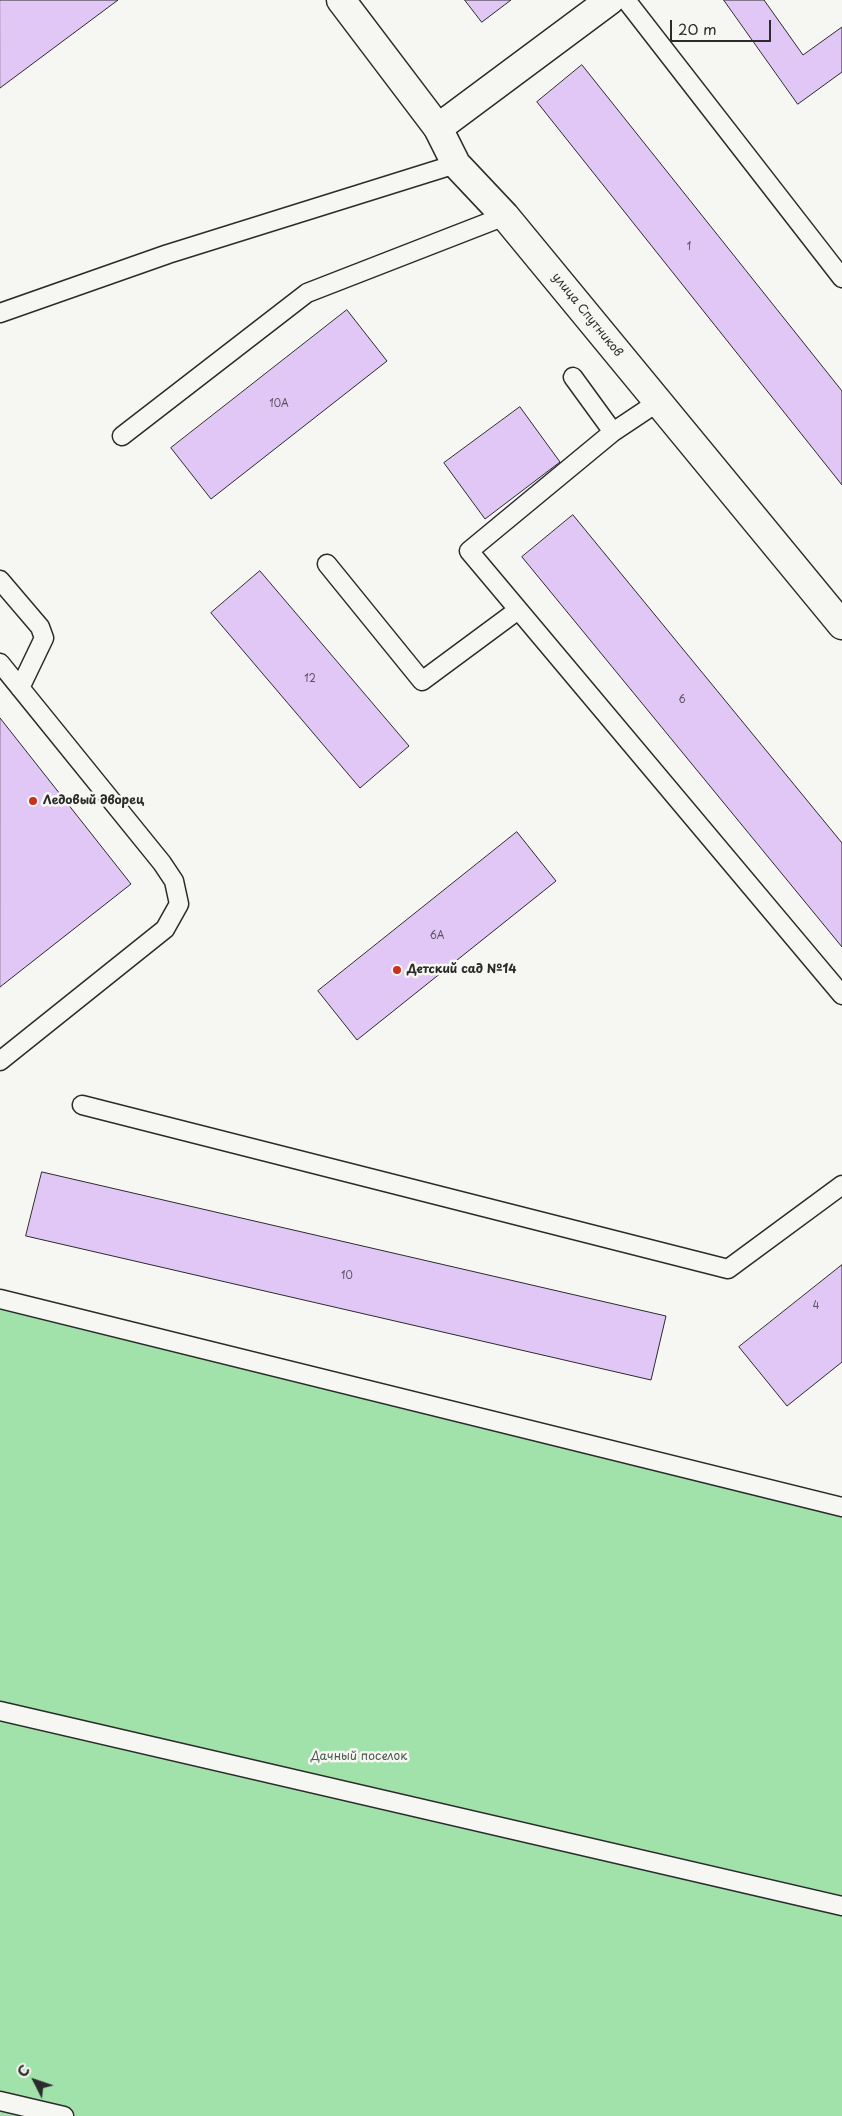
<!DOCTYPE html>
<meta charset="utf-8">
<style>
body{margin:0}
#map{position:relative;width:842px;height:2116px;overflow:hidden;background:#f6f6f2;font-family:"Playpen Sans",sans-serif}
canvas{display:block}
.north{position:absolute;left:10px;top:2056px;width:50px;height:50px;-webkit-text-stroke:4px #f6f6f2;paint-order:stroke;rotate:311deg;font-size:14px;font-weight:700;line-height:20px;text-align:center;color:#2b2b2b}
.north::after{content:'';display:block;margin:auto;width:18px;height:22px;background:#2b2b2b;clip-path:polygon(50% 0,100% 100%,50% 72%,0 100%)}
.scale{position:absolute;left:670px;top:20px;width:101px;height:22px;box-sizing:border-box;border:2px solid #2b2b2b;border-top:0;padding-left:6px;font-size:15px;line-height:18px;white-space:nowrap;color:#2b2b2b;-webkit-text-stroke:4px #f6f6f2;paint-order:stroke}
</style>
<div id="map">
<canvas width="842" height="2116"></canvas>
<div class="north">С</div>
<div class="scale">20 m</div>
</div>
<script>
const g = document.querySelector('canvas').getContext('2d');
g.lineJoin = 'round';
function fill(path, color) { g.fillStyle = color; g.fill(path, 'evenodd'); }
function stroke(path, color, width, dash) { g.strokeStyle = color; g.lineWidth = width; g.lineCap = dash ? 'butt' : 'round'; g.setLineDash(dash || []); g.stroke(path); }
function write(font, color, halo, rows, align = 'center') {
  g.font = font + ' "Playpen Sans",sans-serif'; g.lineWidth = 5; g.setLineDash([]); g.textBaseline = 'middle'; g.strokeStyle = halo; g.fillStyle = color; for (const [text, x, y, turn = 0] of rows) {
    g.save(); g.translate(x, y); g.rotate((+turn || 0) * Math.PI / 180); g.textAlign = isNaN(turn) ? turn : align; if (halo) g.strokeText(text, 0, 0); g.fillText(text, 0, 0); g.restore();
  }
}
const green = new Path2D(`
 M 0,1299 L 842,1507 L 842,2116 L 0,2116 Z`);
const building = new Path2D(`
 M 0,0 L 118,0 L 0,88 Z
 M 465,0 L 511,0 L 482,22 Z
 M 724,0 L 764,0 L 803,55 L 842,27 L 842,72 L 798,104 Z
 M 582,65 L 842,391 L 842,485 L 537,102 Z
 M 347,310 L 387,361 L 211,499 L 171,448 Z
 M 520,407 L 560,462 L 485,519 L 444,463 Z
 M 573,515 L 842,843 L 842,947 L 522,557 Z
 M 260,571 L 409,746 L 360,788 L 211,613 Z
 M 0,718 L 131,884 L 0,987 Z
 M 517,832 L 556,881 L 357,1040 L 318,991 Z
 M 42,1172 L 666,1316 L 651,1380 L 26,1236 Z
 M 842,1265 L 842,1362 L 787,1406 L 739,1347 Z`);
const lane = new Path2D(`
 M 626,0 L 842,278
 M 0,313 L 168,254 L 456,164
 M 573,377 L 613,432
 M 658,402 L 613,432 L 469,551 L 842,995
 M 122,436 L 307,293 L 505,216
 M 327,564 L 422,681 L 518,610
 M 0,580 L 40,627 L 44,638 L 20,688
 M 0,663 L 162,863 L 174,881 L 179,904 L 165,929 L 0,1061
 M 82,1105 L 728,1269 L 842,1185
 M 0,1299 L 842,1507
 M 0,1711 L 842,1906
 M 0,2101 L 64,2116`);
const street = new Path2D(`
 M 438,128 L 610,0`);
const secondary = new Path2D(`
 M 341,0 L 438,128 L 456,164 L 505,216 L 842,625`);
const markers = [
 [33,801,5,"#c8321e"],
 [397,970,5,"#c8321e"]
];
const numberNames = [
 ["1",689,247],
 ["10А",279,404],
 ["12",310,679],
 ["6",682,700],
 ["6А",437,936],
 ["10",347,1276],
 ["4",816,1306]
];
const streetNames = [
 ["улица Спутников",587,315,51]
];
const poiNames = [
 ["Ледовый дворец",43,801],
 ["Детский сад №14",407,970]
];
const parkNames = [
 ["Дачный поселок",359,1757]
];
fill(green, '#a1e2ab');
fill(building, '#e1c7f6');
stroke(building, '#2b2b2b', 1);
stroke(lane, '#2b2b2b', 21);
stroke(street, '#2b2b2b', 31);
stroke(secondary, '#2b2b2b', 31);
stroke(lane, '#f6f6f2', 18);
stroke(street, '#f6f6f2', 28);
stroke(secondary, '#f6f6f2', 28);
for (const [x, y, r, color] of markers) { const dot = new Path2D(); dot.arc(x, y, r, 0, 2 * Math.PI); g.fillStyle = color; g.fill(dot); stroke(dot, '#f6f6f2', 2); }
write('10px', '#58525e', null, numberNames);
write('12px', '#2b2b2b', '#f6f6f2', streetNames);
write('bold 12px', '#2b2b2b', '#f6f6f2', poiNames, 'left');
write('12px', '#48594b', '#f6f6f2', parkNames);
</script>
